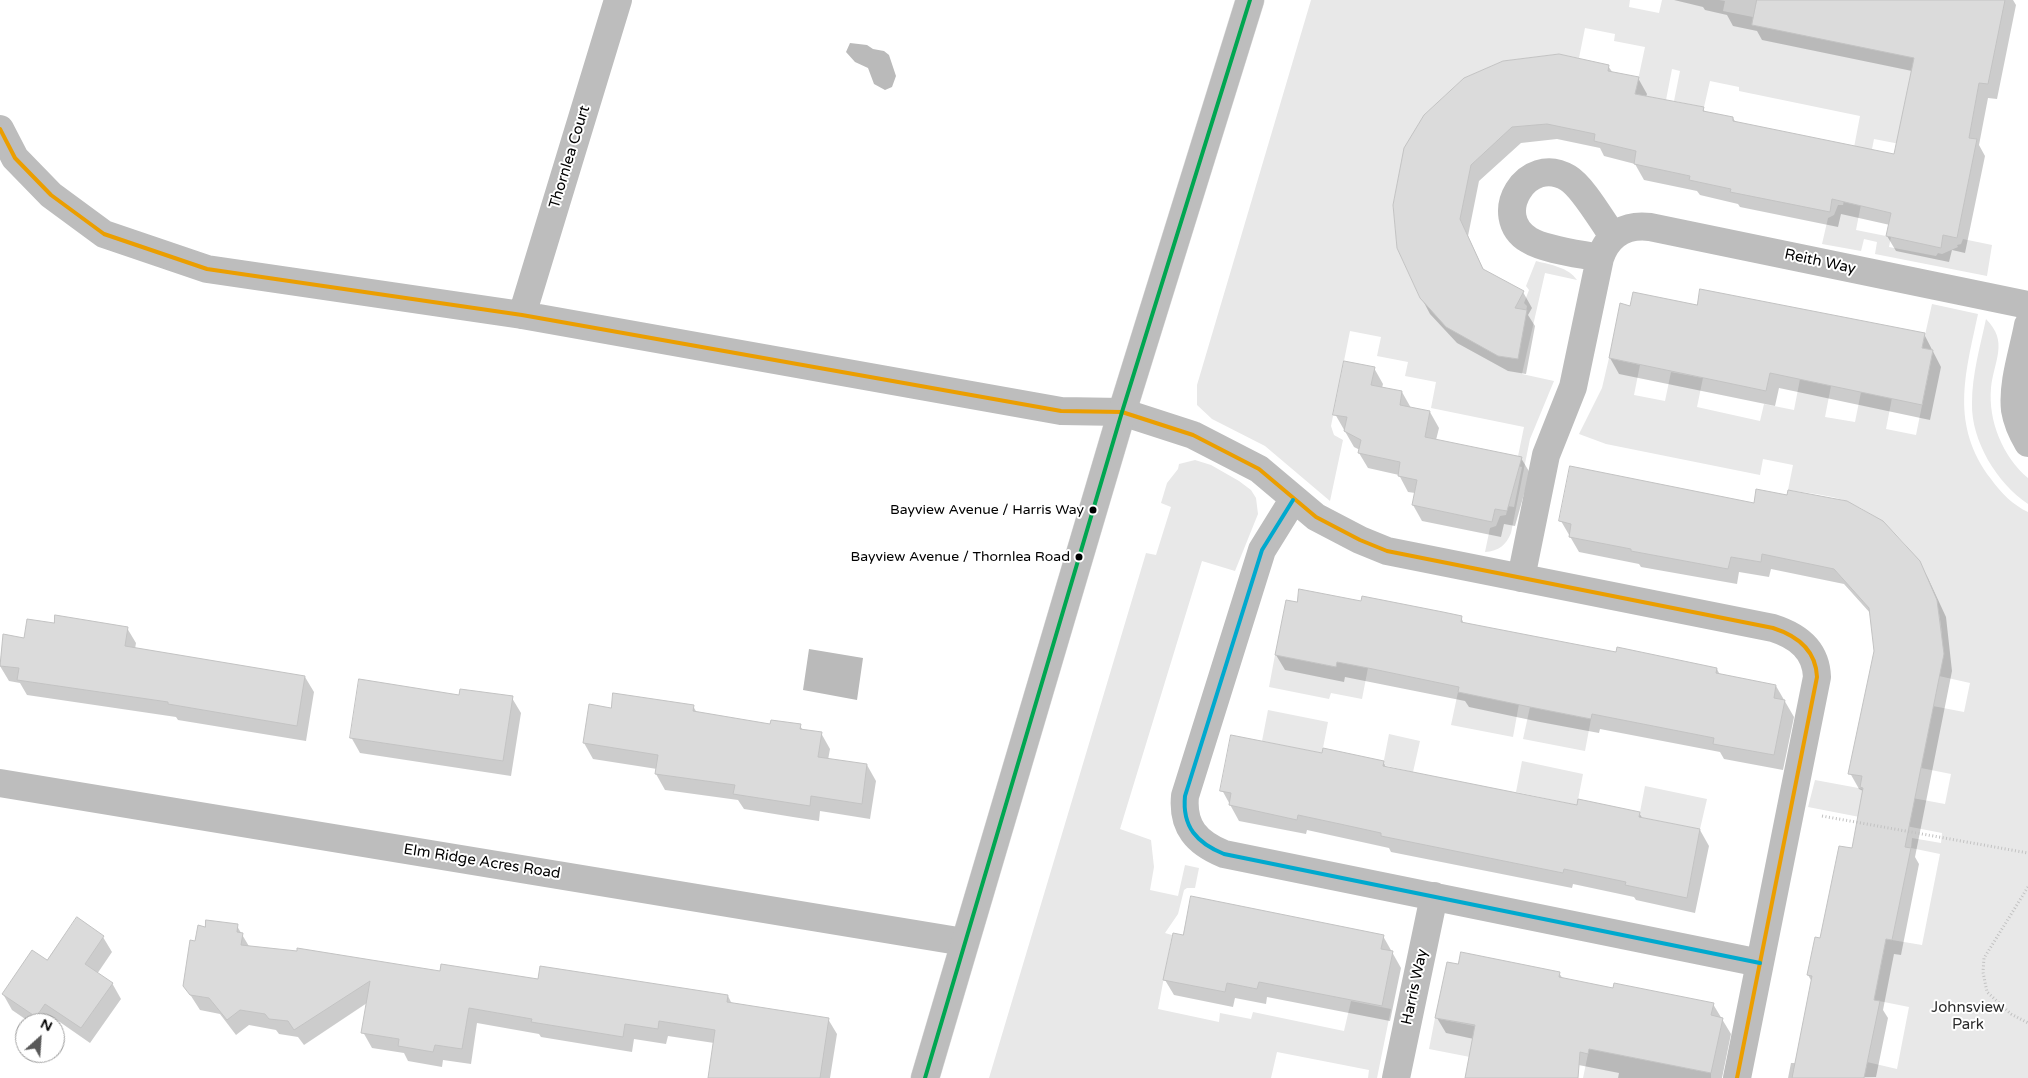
<!DOCTYPE html>
<style>
body{margin:0}
#map{position:relative;width:2028px;height:1078px;overflow:hidden;background:#fff;font-family:"Varela Round",sans-serif}
canvas{display:block}
.north{position:absolute;left:15px;top:1013px;width:50px;height:50px;box-sizing:border-box;background:#fff;border:1px solid #999;border-radius:50%;rotate:26deg;font-size:14px;font-weight:700;line-height:20px;text-align:center;color:#000}
.north::after{content:'';display:block;margin:auto;width:18px;height:22px;background:#595959;clip-path:polygon(50% 0,100% 100%,50% 72%,0 100%)}
</style>
<div id="map">
<canvas width="2028" height="1078"></canvas>
<div class="north">N</div>
</div>
<script>
const g = document.querySelector('canvas').getContext('2d');
g.lineJoin = 'round';
function fill(path, color) { g.fillStyle = color; g.fill(path, 'evenodd'); }
function stroke(path, color, width, dash) { g.strokeStyle = color; g.lineWidth = width; g.lineCap = dash ? 'butt' : 'round'; g.setLineDash(dash || []); g.stroke(path); }
function write(font, color, halo, rows, align = 'center') {
  g.font = font + ' "Varela Round",sans-serif'; g.lineWidth = 4; g.setLineDash([]); g.textBaseline = 'middle'; g.strokeStyle = halo; g.fillStyle = color; for (const [text, x, y, turn = 0] of rows) {
    g.save(); g.translate(x, y); g.rotate((+turn || 0) * Math.PI / 180); g.textAlign = isNaN(turn) ? turn : align; if (halo) g.strokeText(text, 0, 0); g.fillText(text, 0, 0); g.restore();
  }
}
const green = new Path2D(`
 M 1311,0 L 1630,0 L 1629,7 L 1659,13 L 1662,0 L 1719,0 L 1725,1 L 1723,11 L 1753,17 L 1752,25 L 1923,53 C 1905,91 1902,103 1905,145 L 1874,139 L 1856,230 L 1891,237 L 1889,247 L 1936,256 L 1938,253 L 1942,254 L 1958,247 L 1957,245 L 1961,244 L 1963,239 L 1992,245 L 1987,276 L 1875,254 L 1877,242 L 1864,239 L 1861,251 L 1822,244 L 1828,218 L 1834,215 L 1838,205 L 1843,205 L 1860,116 L 1739,91 L 1739,87 L 1710,81 L 1704,107 L 1674,101 L 1680,71 L 1672,69 L 1666,100 L 1635,94 L 1645,47 L 1614,41 L 1615,34 L 1585,28 L 1579,58 L 1559,54 L 1503,61 L 1464,78 L 1424,115 L 1404,150 L 1393,205 L 1397,248 L 1420,298 L 1498,356 L 1517,359 L 1527,306 L 1524,303 L 1529,290 L 1526,286 L 1536,261 C 1551,265 1568,267 1577,280 L 1545,273 L 1522,374 L 1554,381 L 1530,439 L 1511,533 C 1506,545 1499,551 1485,552 L 1490,528 L 1496,526 L 1500,516 L 1506,515 L 1508,506 L 1514,507 L 1522,467 L 1516,466 L 1524,427 L 1431,408 L 1436,382 L 1405,376 L 1408,362 L 1377,356 L 1381,337 L 1350,331 L 1331,426 L 1334,435 L 1343,440 L 1330,501 L 1265,446 L 1212,419 L 1197,405 L 1197,385 Z
 M 1932,304 L 1978,314 C 1965,375 1950,425 1991,479 C 2001,493 2013,505 2028,512 L 2028,1078 L 1858,1078 L 1867,1062 L 1897,1069 L 1909,1007 L 1874,1000 L 1886,939 L 1922,945 L 1940,854 L 1911,848 L 1912,838 L 1941,843 L 1942,833 L 1808,807 L 1815,780 L 1945,804 L 1951,774 L 1921,768 L 1933,706 L 1964,712 L 1970,683 L 1939,676 C 1954,603 1916,532 1848,502 C 1832,495 1806,493 1788,490 L 1793,465 L 1763,459 L 1760,475 L 1606,444 L 1579,434 L 1602,388 L 1609,358 L 1640,365 L 1634,395 L 1665,401 L 1671,372 L 1703,378 L 1697,407 L 1760,421 L 1764,404 L 1794,410 L 1800,379 L 1831,386 L 1825,417 L 1855,422 L 1861,392 L 1892,398 L 1886,429 L 1916,435 L 1933,351 L 1922,348 Z
 M 1986,319 C 2009,342 1994,360 1991,388 C 1988,421 2003,457 2028,478 L 2028,504 C 1997,483 1971,441 1972,403 C 1972,375 1980,347 1986,319 Z
 M 1195,460 L 1211,465 L 1239,481 L 1251,490 L 1256,498 L 1258,514 L 1235,571 L 1202,561 L 1120,829 L 1151,840 L 1154,867 L 1150,890 L 1178,896 L 1185,865 L 1199,868 L 1195,888 L 1187,888 L 1184,890 L 1178,914 L 1165,933 L 1172,935 L 1158,1009 L 1219,1022 L 1220,1013 L 1251,1019 L 1253,1012 L 1344,1031 L 1351,1001 L 1391,1009 L 1377,1078 L 1368,1078 L 1369,1070 L 1277,1052 L 1271,1078 L 989,1078 L 1146,553 L 1156,555 L 1171,507 L 1161,503 L 1167,483 L 1178,469 L 1179,464 Z
 M 1275,655 L 1336,667 L 1337,662 L 1368,668 L 1362,699 L 1331,693 L 1329,699 L 1269,687 Z
 M 1458,692 L 1519,704 L 1513,737 L 1451,725 Z
 M 1530,707 L 1591,719 L 1585,751 L 1523,739 Z
 M 1268,710 L 1328,722 L 1322,753 L 1262,741 Z
 M 1389,734 L 1420,741 L 1413,772 L 1383,765 Z
 M 1522,761 L 1583,774 L 1577,805 L 1516,792 Z
 M 1645,786 L 1707,799 L 1700,829 L 1639,817 Z
 M 1435,1018 L 1558,1043 L 1552,1073 L 1429,1049 Z
 M 1589,1049 L 1711,1073 L 1711,1078 L 1583,1078 Z`);
const water = new Path2D(`
 M 850,43 L 867,45 L 873,49 L 884,51 L 889,55 L 896,76 L 892,87 L 885,90 L 874,84 L 868,68 L 855,62 L 846,52 Z
 M 809,649 L 863,658 L 857,700 L 803,690 Z`);
const shadow = new Path2D(`
 M 1674,0 L 2013,0 L 2016,5 L 1997,99 L 1988,98 L 1979,145 L 1985,156 L 1965,253 L 1952,250 L 1949,262 L 1896,251 L 1887,236 L 1890,225 L 1841,214 L 1838,227 L 1740,207 L 1738,204 L 1700,195 L 1697,191 L 1644,180 L 1635,164 L 1604,156 L 1600,148 L 1557,139 L 1521,143 L 1479,181 L 1468,236 L 1484,271 L 1523,292 L 1532,308 L 1528,315 L 1535,326 L 1526,374 L 1508,371 L 1457,343 L 1430,314 L 1421,297 L 1406,149 L 1608,66 L 1613,73 L 1638,78 L 1647,94 L 1646,97 L 1703,109 L 1706,113 L 1733,118 L 1736,123 L 1895,155 L 1912,71 L 1762,40 L 1757,31 L 1733,26 L 1727,15 L 1705,10 L 1703,7 Z
 M 1698,306 L 1924,334 L 1941,367 L 1930,420 L 1779,388 L 1775,406 L 1619,374 L 1610,358 Z
 M 1374,368 L 1383,384 L 1382,388 L 1402,392 L 1411,408 L 1430,412 L 1439,428 L 1436,440 L 1521,458 L 1530,473 L 1515,526 L 1504,524 L 1501,537 L 1422,521 L 1413,505 L 1415,493 L 1408,492 L 1399,475 L 1368,468 L 1359,453 L 1360,450 L 1354,447 L 1335,414 Z
 M 1561,521 L 1919,562 L 1928,578 L 1946,617 L 1952,671 L 1915,857 L 1919,864 L 1901,955 L 1894,954 L 1883,1010 L 1888,1018 L 1876,1077 L 1788,1078 L 1791,1063 L 1796,1063 L 1812,982 L 1808,975 L 1853,850 L 1863,791 L 1859,789 L 1850,773 L 1875,651 L 1871,614 L 1844,584 L 1771,569 L 1769,577 L 1739,572 L 1737,584 L 1641,567 L 1639,564 L 1579,552 Z
 M 1362,602 L 1461,617 L 1464,624 L 1617,653 L 1717,669 L 1720,675 L 1776,686 L 1794,717 L 1783,770 L 1724,759 L 1720,752 L 1600,729 L 1599,733 L 1540,722 L 1469,707 L 1465,701 L 1345,677 L 1344,682 L 1285,670 L 1276,655 L 1298,603 Z
 M 55,624 L 127,628 L 136,643 L 135,649 L 305,677 L 314,692 L 306,741 L 178,720 L 176,717 L 27,695 L 20,683 L 9,681 L 0,666 L 4,636 L 25,639 Z
 M 460,696 L 512,698 L 521,713 L 511,776 L 360,753 L 351,737 Z
 M 693,706 L 697,713 L 771,726 L 800,726 L 803,730 L 821,733 L 830,749 L 828,760 L 867,765 L 876,781 L 870,819 L 820,811 L 819,821 L 793,817 L 744,809 L 738,800 L 665,790 L 656,774 L 657,769 L 593,759 L 584,743 L 612,710 Z
 M 1323,755 L 1383,762 L 1386,767 L 1578,806 L 1639,813 L 1643,819 L 1700,830 L 1709,846 L 1695,913 L 1636,900 L 1634,897 L 1573,884 L 1572,888 L 1391,852 L 1389,848 L 1307,830 L 1306,834 L 1239,821 L 1222,790 Z
 M 237,926 L 250,948 L 441,972 L 728,996 L 732,1004 L 828,1019 L 837,1034 L 830,1078 L 709,1078 L 714,1043 L 668,1036 L 666,1044 L 634,1039 L 632,1052 L 541,1037 L 539,1034 L 477,1023 L 471,1064 L 443,1060 L 442,1067 L 408,1061 L 404,1053 L 372,1048 L 363,1032 L 367,1003 L 304,1045 L 298,1037 L 279,1034 L 276,1030 L 249,1025 L 236,1035 L 220,1014 L 200,1010 L 184,985 L 196,942 L 206,929 Z
 M 1184,936 L 1383,936 L 1401,968 L 1390,1021 L 1267,997 L 1266,1004 L 1235,998 L 1233,1007 L 1174,995 L 1165,980 Z
 M 103,937 L 112,952 L 97,974 L 112,983 L 121,999 L 90,1043 L 54,1018 L 51,1023 L 31,1023 L 12,1010 L 3,994 L 47,962 Z
 M 1559,973 L 1563,979 L 1614,989 L 1713,1004 L 1731,1034 L 1722,1078 L 1618,1078 L 1619,1073 L 1538,1057 L 1534,1078 L 1466,1078 L 1474,1039 L 1446,1033 L 1437,1018 Z`);
const building = new Path2D(`
 M 1757,0 L 2005,0 L 1988,84 L 1979,83 L 1969,138 L 1977,139 L 1957,238 L 1943,235 L 1941,248 L 1886,236 L 1891,213 L 1832,199 L 1830,212 L 1730,192 L 1731,189 L 1689,180 L 1690,176 L 1634,164 L 1636,151 L 1594,141 L 1595,134 L 1547,124 L 1512,127 L 1471,165 L 1460,219 L 1483,269 L 1524,291 L 1515,308 L 1527,310 L 1518,359 L 1498,356 L 1446,327 L 1420,298 L 1397,248 L 1393,205 L 1404,148 L 1424,115 L 1464,78 L 1503,61 L 1559,54 L 1609,65 L 1608,71 L 1639,77 L 1635,94 L 1704,107 L 1703,111 L 1733,117 L 1733,121 L 1894,154 L 1914,58 L 1752,25 Z
 M 1700,289 L 1925,333 L 1922,348 L 1933,350 L 1922,405 L 1770,373 L 1766,391 L 1609,358 L 1620,303 L 1630,306 L 1633,292 L 1697,305 Z
 M 1344,361 L 1375,367 L 1371,385 L 1402,391 L 1400,405 L 1430,411 L 1425,437 L 1522,457 L 1507,511 L 1495,509 L 1492,522 L 1412,505 L 1417,480 L 1398,476 L 1400,462 L 1358,453 L 1361,440 L 1344,431 L 1347,417 L 1333,415 Z
 M 1570,466 L 1754,503 L 1756,489 L 1787,495 L 1788,490 L 1847,501 L 1883,521 L 1920,561 L 1937,600 L 1944,654 L 1905,847 L 1911,848 L 1892,940 L 1886,939 L 1874,1000 L 1880,1001 L 1864,1078 L 1792,1078 L 1812,976 L 1807,975 L 1815,937 L 1820,938 L 1839,846 L 1852,848 L 1863,788 L 1860,787 L 1862,776 L 1848,774 L 1874,651 L 1869,608 L 1834,569 L 1762,554 L 1761,562 L 1731,557 L 1728,569 L 1631,551 L 1631,549 L 1569,537 L 1571,524 L 1559,521 Z
 M 1299,589 L 1361,601 L 1362,596 L 1443,612 L 1462,616 L 1461,622 L 1569,643 L 1616,652 L 1617,647 L 1717,668 L 1716,673 L 1776,685 L 1774,698 L 1785,700 L 1774,755 L 1713,744 L 1714,738 L 1592,714 L 1591,719 L 1530,707 L 1458,692 L 1459,687 L 1368,668 L 1337,662 L 1336,667 L 1275,655 L 1286,600 L 1297,602 Z
 M 55,615 L 128,627 L 125,646 L 305,676 L 297,726 L 168,704 L 168,702 L 17,680 L 19,668 L 0,666 L 3,634 L 24,638 L 27,619 L 54,623 Z
 M 359,679 L 459,695 L 460,689 L 513,696 L 503,761 L 350,738 Z
 M 613,693 L 694,705 L 693,711 L 770,724 L 771,720 L 801,724 L 800,729 L 822,732 L 818,757 L 867,764 L 862,804 L 811,796 L 810,806 L 733,794 L 735,785 L 655,774 L 658,755 L 583,743 L 589,704 L 611,708 Z
 M 1231,735 L 1322,753 L 1323,748 L 1384,761 L 1383,766 L 1577,805 L 1578,799 L 1640,812 L 1639,817 L 1700,829 L 1687,898 L 1625,885 L 1626,882 L 1564,869 L 1563,873 L 1381,836 L 1381,833 L 1340,824 L 1298,815 L 1297,820 L 1229,805 L 1231,793 L 1220,791 Z
 M 1191,896 L 1384,935 L 1381,949 L 1393,951 L 1382,1006 L 1259,982 L 1257,989 L 1227,983 L 1225,992 L 1163,980 L 1173,933 L 1183,935 Z
 M 77,917 L 104,936 L 85,964 L 113,983 L 81,1028 L 45,1004 L 36,1017 L 2,994 L 32,950 L 47,960 Z
 M 206,920 L 238,924 L 237,932 L 243,933 L 241,945 L 297,951 L 297,948 L 440,971 L 441,964 L 538,979 L 540,966 L 728,995 L 727,1002 L 829,1018 L 820,1078 L 708,1078 L 715,1030 L 659,1021 L 658,1029 L 625,1024 L 623,1037 L 531,1022 L 532,1019 L 469,1008 L 462,1049 L 435,1045 L 433,1052 L 398,1046 L 399,1039 L 361,1033 L 370,981 L 294,1030 L 288,1021 L 269,1019 L 265,1014 L 240,1010 L 227,1020 L 209,998 L 190,995 L 183,986 L 190,940 L 195,941 L 198,925 L 205,927 Z
 M 1461,952 L 1560,972 L 1559,977 L 1613,988 L 1614,983 L 1714,1003 L 1711,1015 L 1723,1018 L 1711,1073 L 1589,1049 L 1588,1054 L 1580,1052 L 1578,1078 L 1465,1078 L 1475,1025 L 1435,1018 L 1447,962 L 1458,964 Z`);
const path = new Path2D(`
 M 1822,816 L 2028,853
 M 2028,887 L 1984,958 L 1983,972 L 1987,992 L 2011,1014 L 2028,1023`);
const minor = new Path2D(`
 M 0,129 L 15,158 L 51,195 L 104,234 L 207,269 L 522,315 L 1061,411 L 1122,412 L 1193,435 L 1259,469 L 1316,517 L 1360,540 L 1387,551 L 1773,628 C 1798,636 1816,650 1817,677 L 1737,1078
 M 1600,258 C 1581,254 1545,250 1529,240 C 1489,216 1527,153 1568,178 C 1583,187 1602,221 1613,236
 M 522,315 L 618,0
 M 2028,325 C 2023,352 2012,383 2015,410 C 2017,422 2022,433 2028,443
 M 1293,500 L 1262,550 L 1185,796 C 1182,827 1197,843 1224,854 L 1760,963
 M 1521,578 L 1546,455 L 1573,387 L 1600,258 C 1608,234 1626,224 1650,227 L 2028,305
 M 0,783 L 964,942
 M 1396,1078 L 1434,896`);
const major = new Path2D(`
 M 925,1078 L 1122,412 L 1250,0`);
const bus1 = new Path2D(`
 M 0,129 L 15,158 L 51,195 L 104,234 L 207,269 L 522,315 L 1061,411 L 1122,412 L 1193,435 L 1259,469 L 1316,517 L 1360,540 L 1387,551 L 1773,628 C 1798,636 1816,650 1817,677 L 1737,1078`);
const bus2 = new Path2D(`
 M 925,1078 L 1122,412 L 1250,0`);
const bus3 = new Path2D(`
 M 1293,500 L 1262,550 L 1185,796 C 1182,827 1197,843 1224,854 L 1760,963`);
const markers = [
 [1093,510,4.5,"#000"],
 [1079,557,4.5,"#000"]
];
const busNames = [
 ["Bayview Avenue / Harris Way",1084,510],
 ["Bayview Avenue / Thornlea Road",1070,557]
];
const streetNames = [
 ["Thornlea Court",570,157,-73],
 ["Reith Way",1820,262,12],
 ["Elm Ridge Acres Road",482,862,9],
 ["Harris Way",1415,987,-78]
];
const parkNames = [
 ["Johnsview",1968,1008],
 ["Park",1968,1025]
];
fill(green, '#e8e8e8');
fill(water, '#bababa');
fill(shadow, '#0003');
fill(building, '#dbdbdb');
stroke(building, '#c3c3c3', 1);
stroke(major, '#dbdbdb', 29);
stroke(path, '#c2c2c2', 3, [1, 2.5]);
stroke(minor, '#bdbdbd', 28);
stroke(major, '#bdbdbd', 28);
stroke(bus1, '#eb9e00', 4);
stroke(bus2, '#00a651', 4);
stroke(bus3, '#00a9ce', 4);
for (const [x, y, r, color] of markers) { const dot = new Path2D(); dot.arc(x, y, r, 0, 2 * Math.PI); g.fillStyle = color; g.fill(dot); stroke(dot, '#fff', 2); }
write('14px', '#000', '#fff', busNames, 'right');
write('15px', '#000', '#fff', streetNames);
write('15px', '#2c2c2c', '#fff', parkNames);
</script>
